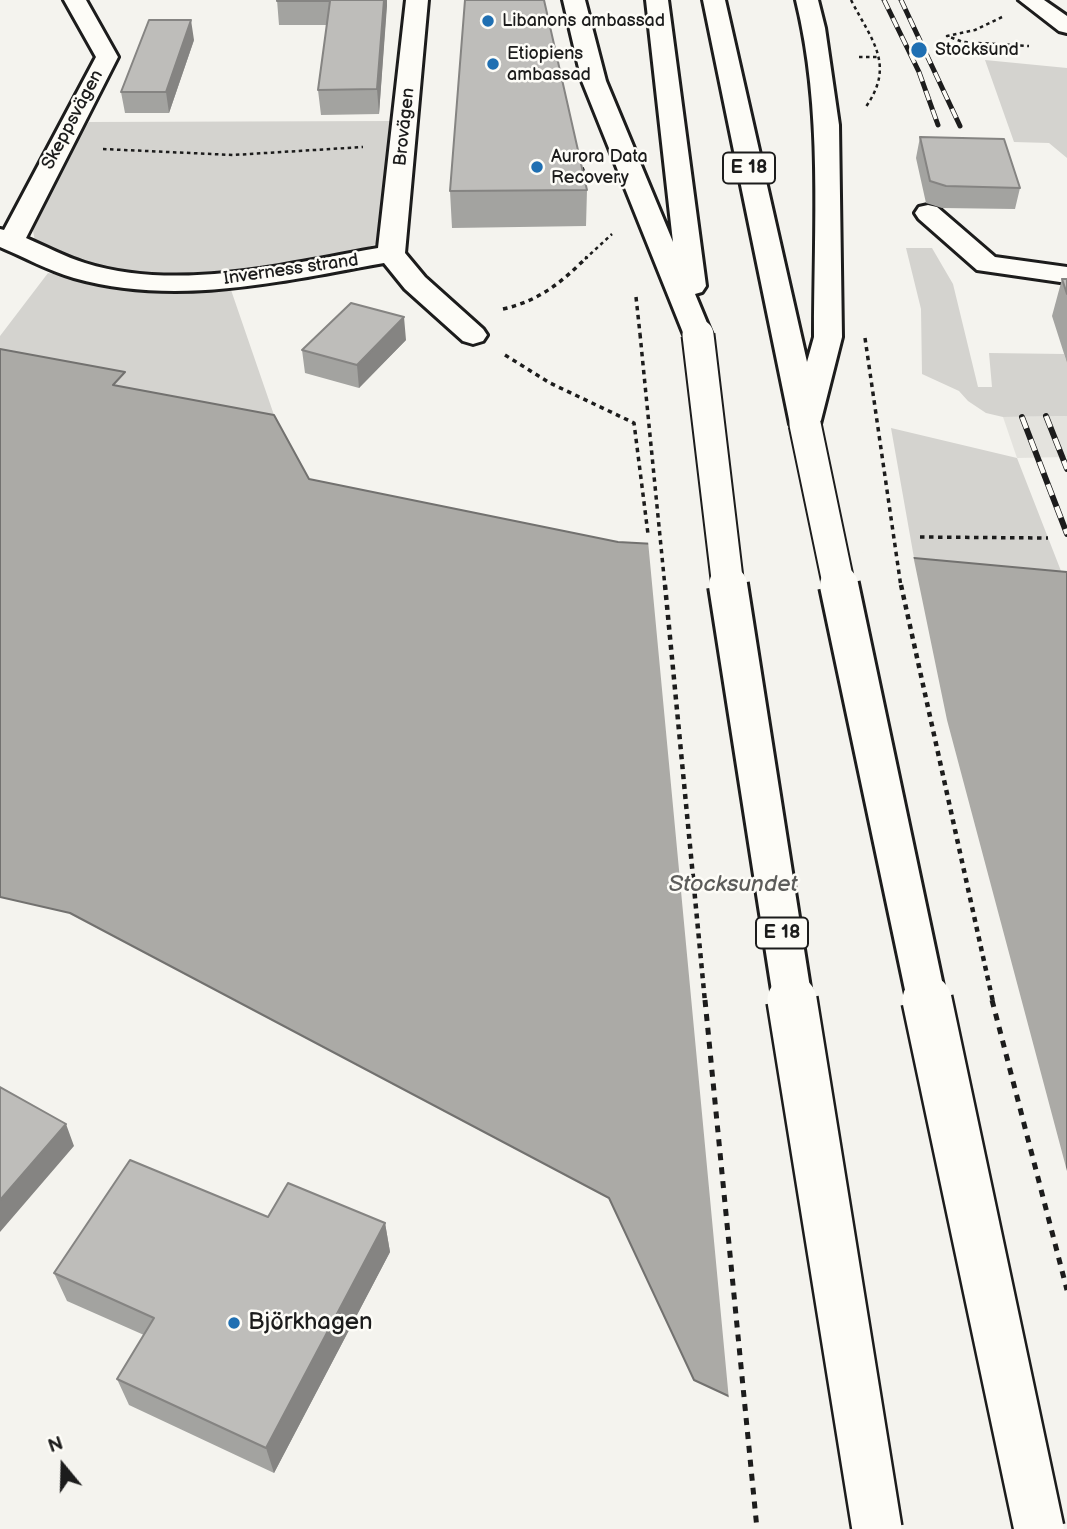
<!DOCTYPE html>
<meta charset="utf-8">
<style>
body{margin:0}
#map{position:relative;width:1067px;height:1529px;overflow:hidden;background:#f4f3ee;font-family:"Balsamiq Sans",sans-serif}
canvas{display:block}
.north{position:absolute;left:28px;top:1431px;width:70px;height:70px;-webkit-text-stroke:5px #fdfcf7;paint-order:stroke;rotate:341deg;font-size:19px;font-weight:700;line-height:28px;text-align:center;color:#1c1c1c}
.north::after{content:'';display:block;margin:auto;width:24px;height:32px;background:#1c1c1c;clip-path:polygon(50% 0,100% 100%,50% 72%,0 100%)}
</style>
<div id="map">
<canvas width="1067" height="1529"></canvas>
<div class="north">N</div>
</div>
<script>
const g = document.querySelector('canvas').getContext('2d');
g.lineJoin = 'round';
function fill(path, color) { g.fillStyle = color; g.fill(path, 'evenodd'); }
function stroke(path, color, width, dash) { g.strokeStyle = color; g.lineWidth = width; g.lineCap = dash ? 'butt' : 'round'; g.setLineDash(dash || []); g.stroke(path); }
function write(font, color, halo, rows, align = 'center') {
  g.font = font + ' "Balsamiq Sans",sans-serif'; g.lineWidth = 5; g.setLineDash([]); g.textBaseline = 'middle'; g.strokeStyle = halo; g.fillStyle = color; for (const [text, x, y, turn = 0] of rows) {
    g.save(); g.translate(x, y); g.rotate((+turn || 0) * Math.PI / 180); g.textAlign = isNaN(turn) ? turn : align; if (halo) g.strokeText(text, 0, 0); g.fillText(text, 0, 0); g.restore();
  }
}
const built = new Path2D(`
 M 1067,416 L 1067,457 L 1017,458 L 1003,417 Z`);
const green = new Path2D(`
 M 985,60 L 1067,68 L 1067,158 L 1049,143 L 1014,142 Z
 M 391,121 L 378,243 C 303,279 145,284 65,260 C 55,257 45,250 36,246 L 31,221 L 65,155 L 89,122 Z
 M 906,248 L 932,248 L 953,284 L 978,387 L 992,387 L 989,353 L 1064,354 L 1067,363 L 1067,416 L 1003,417 L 986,413 L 968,401 L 959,391 L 922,374 L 921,309 Z
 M 48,273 L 130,288 L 231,290 L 274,415 L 112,385 L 124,372 L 0,349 L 0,336 Z
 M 891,428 L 1017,458 L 1061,571 L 914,558 Z`);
const water = new Path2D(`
 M 0,349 L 125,372 L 113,385 L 274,415 L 309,479 L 618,542 L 914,558 L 1067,572 L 1067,1529 L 1015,1529 L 694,1380 L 609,1198 L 70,913 L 0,897 Z`);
const pier = new Path2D(`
 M 648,541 L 913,555 L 947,720 L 1067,1171 L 1067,1529 L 1007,1529 L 729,1400 Z`);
const pathFar1 = new Path2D(`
 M 851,0 C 872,41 896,65 865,108
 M 1002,17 L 975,30 L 947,36 L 963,42 L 1029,46
 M 859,57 L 879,57
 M 103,149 L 233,155 L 363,147
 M 580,161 L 587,179
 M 585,259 L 612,234`);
const path = new Path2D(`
 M 636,297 L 640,334
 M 503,309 C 539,301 562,282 587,257
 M 505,355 L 550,383 L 634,423 L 648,534
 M 920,537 L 1048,538`);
const street = new Path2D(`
 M 64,0 L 86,0 L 118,57 L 26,238 C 45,246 65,257 85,263 C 177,292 287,264 378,248 L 406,0 L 428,0 L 405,253 L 425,277 L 483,329 L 487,335 L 483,341 L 473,344 L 463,341 L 405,289 L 384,263 C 282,281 177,307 74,278 C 49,271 24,257 0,247 L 0,229 L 4,230 L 96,57 Z
 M 1019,0 L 1044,0 L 1067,16 L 1067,33 L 1059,31 Z
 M 928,205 L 937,207 L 995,257 L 1067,267 L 1067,283 L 977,270 L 919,219 L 915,213 L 919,207 Z`);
const highway = new Path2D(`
 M 563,0 L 585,0 L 606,81 L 673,242 L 646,0 L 668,0 L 706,286 L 702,292 L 695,294 L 712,335 L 708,341 L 698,344 L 688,341 L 684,335 L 582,81 Z
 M 703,0 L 725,0 L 807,362 L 814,337 C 814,225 823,110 796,0 L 818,0 L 825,28 L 839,125 L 842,337 L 820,424 L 816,431 L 805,433 L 794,431 L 790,424 Z`);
const railFar1 = new Path2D(`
 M 884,0 L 919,72 L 938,125
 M 901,0 L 960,126`);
const rail = new Path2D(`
 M 1046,416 L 1067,469
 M 1022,417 L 1067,534`);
const pathBridgeFar2 = new Path2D(`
 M 640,334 L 665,587
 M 865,338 L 901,587`);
const pathBridgeFar1 = new Path2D(`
 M 665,585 L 705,1002
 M 901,585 L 993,1002`);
const pathBridge = new Path2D(`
 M 705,1000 L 757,1529
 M 992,1000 L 1067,1290`);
const highwayBridgeFar2 = new Path2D(`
 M 698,335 L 728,587
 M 805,424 L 839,587`);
const highwayBridgeFar1 = new Path2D(`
 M 728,585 L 793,1002
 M 839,585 L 927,1002`);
const highwayBridge = new Path2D(`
 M 792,1000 L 877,1529
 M 927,1000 L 1039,1529`);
const wall = new Path2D(`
 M 277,0 L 387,0 L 379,114 L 321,115 L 318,90 L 327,25 L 279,25 Z
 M 194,40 L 169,113 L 125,113 L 121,92 Z
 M 920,137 L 1020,188 L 1015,209 L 942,208 L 926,203 L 916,158 Z
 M 587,190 L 586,226 L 452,228 L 450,191 Z
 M 1062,279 L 1067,279 L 1067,363 L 1052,316 Z
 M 406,340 L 359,388 L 305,373 L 302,350 Z
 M 268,1217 L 385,1223 L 390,1252 L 274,1473 L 129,1405 L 117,1379 L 144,1335 L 67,1301 L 54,1273 Z`);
const shadedWall = new Path2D(`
 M 384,0 L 387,0 L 387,6 L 379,114 L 377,89 Z
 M 191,20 L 194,40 L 169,113 L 166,92 Z
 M 404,317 L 406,340 L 359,388 L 357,365 Z
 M 66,1124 L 74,1146 L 0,1232 L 0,1200 Z
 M 385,1223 L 390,1252 L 274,1473 L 266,1448 Z`);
const building = new Path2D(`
 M 277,0 L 384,0 L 377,89 L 318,90 L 330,1 L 277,1 Z
 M 465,0 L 544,0 L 587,190 L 450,191 Z
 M 149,20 L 191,20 L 166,92 L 121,92 Z
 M 920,137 L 1004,139 L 1020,188 L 946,186 L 930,181 Z
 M 1062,279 L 1067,279 L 1067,294 Z
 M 351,303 L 404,317 L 357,365 L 302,350 Z
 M 0,1087 L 66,1124 L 0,1200 Z
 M 130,1160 L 268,1217 L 288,1183 L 385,1223 L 266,1448 L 117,1379 L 154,1318 L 54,1273 Z`);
const markers = [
 [488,21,7,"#1f6fb2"],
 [919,50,9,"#1f6fb2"],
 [493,64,7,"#1f6fb2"],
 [537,167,7,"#1f6fb2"],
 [234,1323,7,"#1f6fb2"]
];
const farPoinames = [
 ["Libanons ambassad",502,21],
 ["Stocksund",935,50],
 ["Etiopiens",507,54],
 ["ambassad",507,75],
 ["Aurora Data",551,157],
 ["Recovery",551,178]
];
const farStreetnames = [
 ["Skeppsvägen",73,120,-62],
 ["Brovägen",405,127,-84],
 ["Inverness strand",291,270,-8]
];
const shields = [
 [749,168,52],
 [782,933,52]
];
const shieldNames = [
 ["E 18",749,168],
 ["E 18",782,933]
];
const waterNames = [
 ["Stocksundet",733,885]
];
const nearPoinames = [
 ["Björkhagen",248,1323]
];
fill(built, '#e4e3de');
fill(green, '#d4d3cf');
fill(water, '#abaaa6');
stroke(water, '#72716f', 2);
fill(pier, '#f4f3ee');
stroke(street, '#1c1c1c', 6);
stroke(highway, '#1c1c1c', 6);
stroke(pathFar1, '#1c1c1c', 2.5, [3.5, 3.5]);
stroke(path, '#1c1c1c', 3.5, [4.5, 4.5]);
fill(street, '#fdfcf7');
fill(highway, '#fdfcf7');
stroke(railFar1, '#1c1c1c', 5);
stroke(rail, '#1c1c1c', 6);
stroke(railFar1, '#fdfcf7', 3.5, [10]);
stroke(rail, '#fdfcf7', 4.5, [12]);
stroke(highwayBridgeFar2, '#1c1c1c', 35, []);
stroke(highwayBridgeFar1, '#1c1c1c', 44, []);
stroke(highwayBridge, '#1c1c1c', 54, []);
stroke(pathBridgeFar2, '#1c1c1c', 3.5, [4.5, 4.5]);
stroke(pathBridgeFar1, '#1c1c1c', 4.5, [5, 5]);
stroke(pathBridge, '#1c1c1c', 5, [7, 7]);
stroke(highwayBridgeFar2, '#fdfcf7', 31);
stroke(highwayBridgeFar1, '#fdfcf7', 38);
stroke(highwayBridge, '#fdfcf7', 49);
fill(wall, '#a3a3a0');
fill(shadedWall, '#858482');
fill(building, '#bebdba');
stroke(building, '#858482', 2);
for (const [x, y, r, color] of markers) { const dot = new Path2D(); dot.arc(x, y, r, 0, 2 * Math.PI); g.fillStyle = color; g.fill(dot); stroke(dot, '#fdfcf7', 2.5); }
write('18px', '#1c1c1c', '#fdfcf7', farPoinames, 'left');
write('18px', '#1c1c1c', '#fdfcf7', farStreetnames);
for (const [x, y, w] of shields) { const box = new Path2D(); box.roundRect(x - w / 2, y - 15.5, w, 31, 5); g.fillStyle = '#fdfcf7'; g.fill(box); stroke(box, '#1c1c1c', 2); }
write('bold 19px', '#1c1c1c', null, shieldNames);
write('italic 23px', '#5c5c5a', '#fdfcf7', waterNames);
write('24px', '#1c1c1c', '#fdfcf7', nearPoinames, 'left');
</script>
